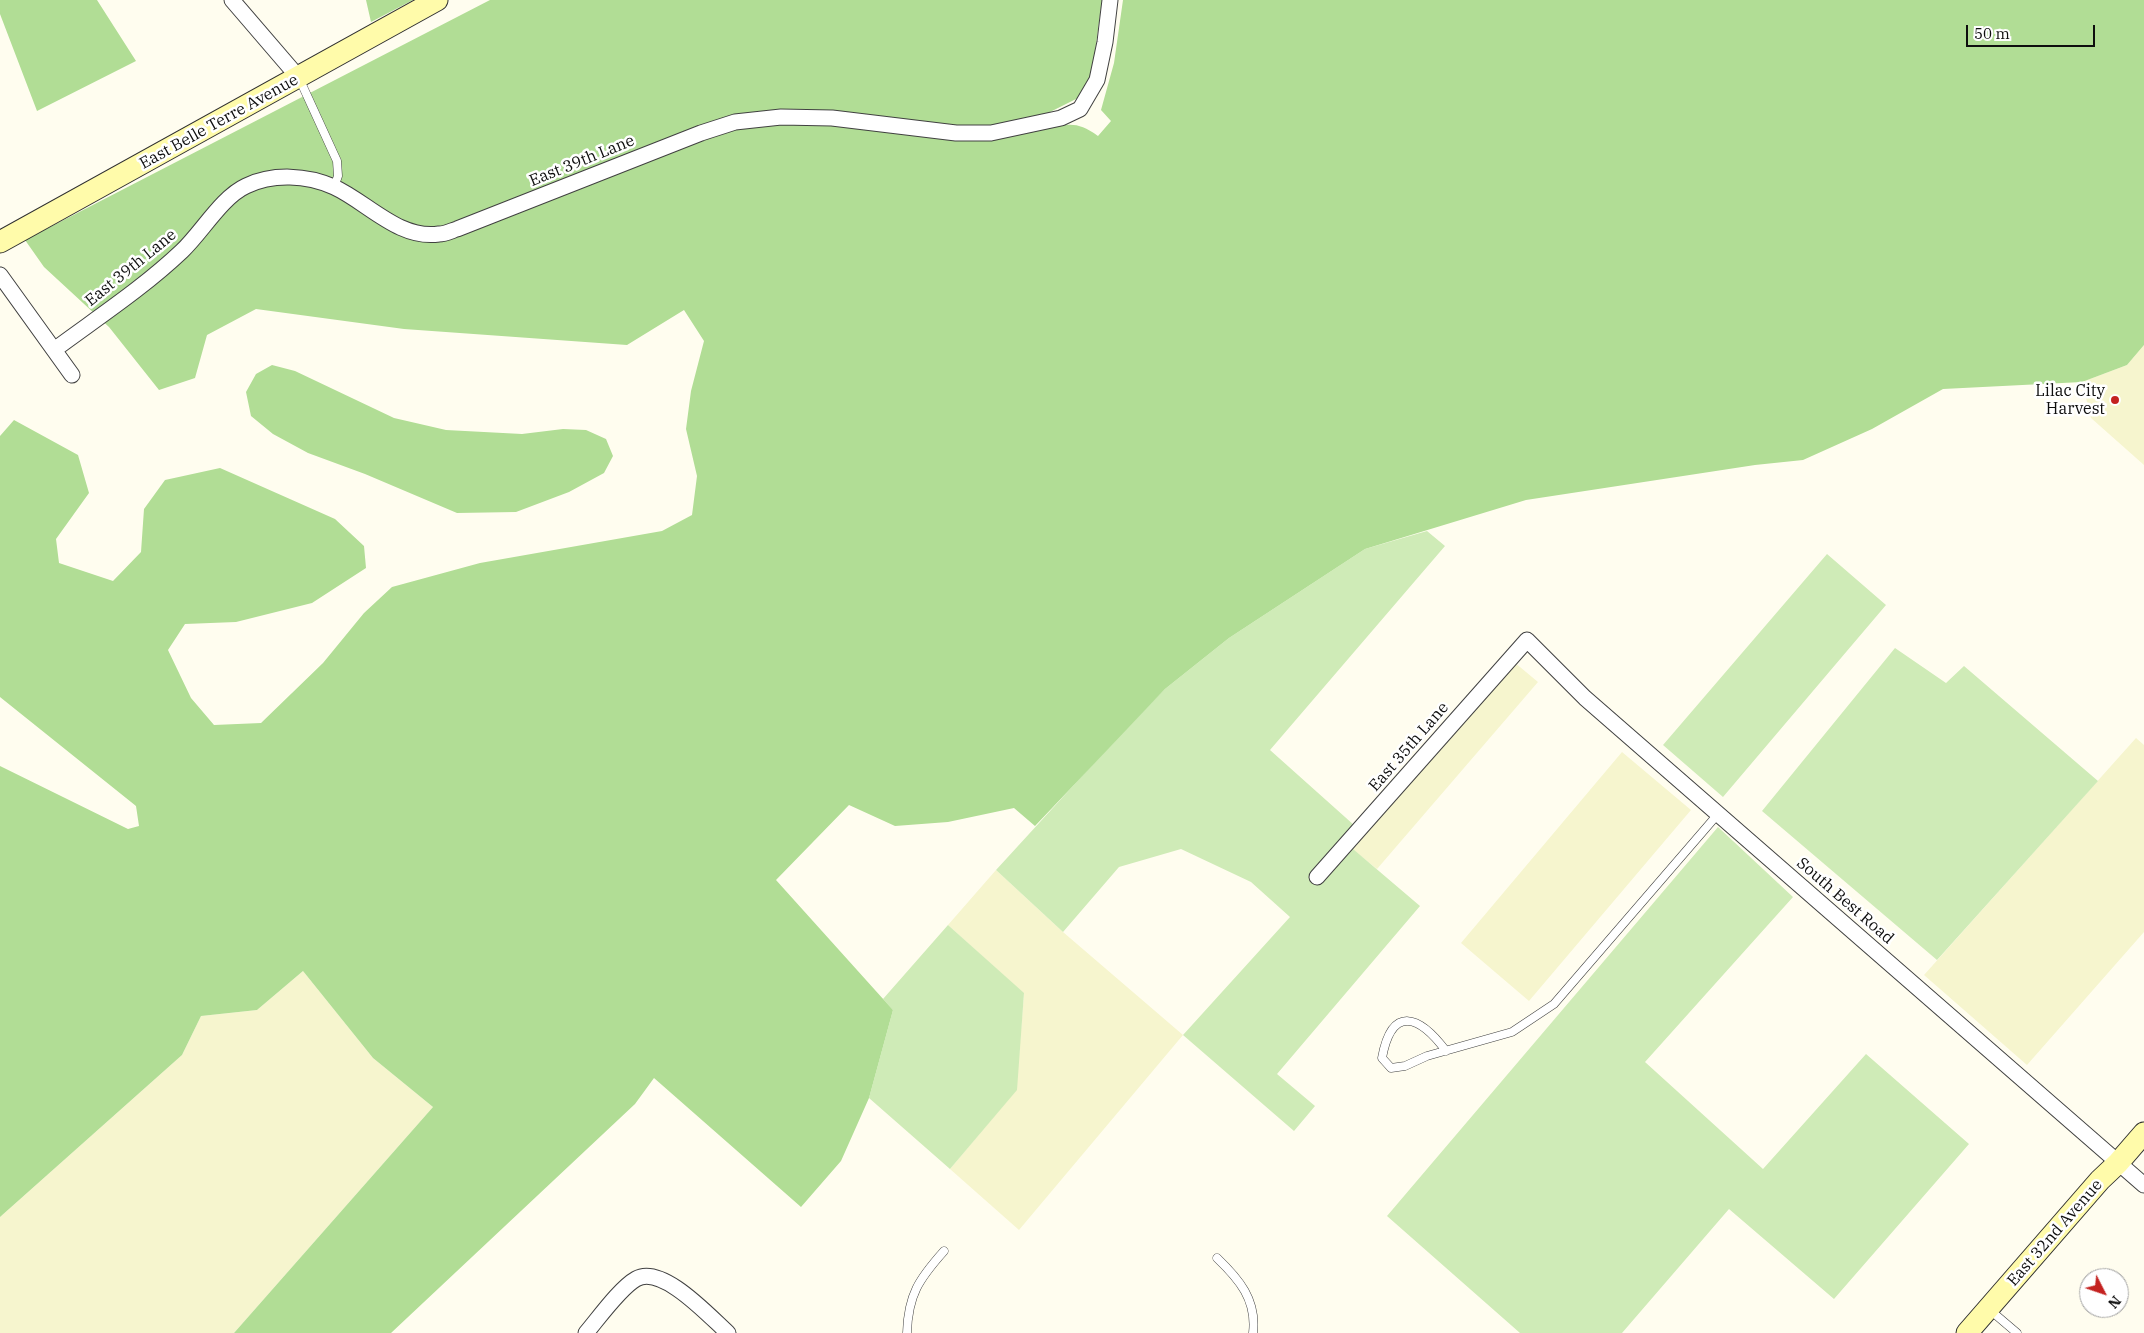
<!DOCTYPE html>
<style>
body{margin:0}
#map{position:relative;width:2144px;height:1333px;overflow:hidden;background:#fffdef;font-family:"IBM Plex Serif",serif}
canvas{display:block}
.north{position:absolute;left:2079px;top:1268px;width:50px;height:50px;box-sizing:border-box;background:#fff;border:1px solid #9f9f9f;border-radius:50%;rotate:131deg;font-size:14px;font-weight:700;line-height:20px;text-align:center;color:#0e0e0e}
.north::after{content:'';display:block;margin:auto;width:18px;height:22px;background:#c42220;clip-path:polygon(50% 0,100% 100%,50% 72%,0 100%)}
.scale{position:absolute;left:1966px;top:25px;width:129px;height:22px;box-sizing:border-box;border:2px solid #0e0e0e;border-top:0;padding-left:6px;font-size:15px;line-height:18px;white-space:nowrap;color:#0e0e0e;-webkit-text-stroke:4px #fff;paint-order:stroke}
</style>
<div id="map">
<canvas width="2144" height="1333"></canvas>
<div class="north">N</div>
<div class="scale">50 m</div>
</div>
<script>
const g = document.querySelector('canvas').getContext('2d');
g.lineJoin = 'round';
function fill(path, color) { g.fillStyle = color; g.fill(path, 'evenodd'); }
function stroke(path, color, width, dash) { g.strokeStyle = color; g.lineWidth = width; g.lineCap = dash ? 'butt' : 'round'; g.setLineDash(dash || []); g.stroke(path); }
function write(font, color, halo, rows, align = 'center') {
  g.font = font + ' "IBM Plex Serif",serif'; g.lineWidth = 5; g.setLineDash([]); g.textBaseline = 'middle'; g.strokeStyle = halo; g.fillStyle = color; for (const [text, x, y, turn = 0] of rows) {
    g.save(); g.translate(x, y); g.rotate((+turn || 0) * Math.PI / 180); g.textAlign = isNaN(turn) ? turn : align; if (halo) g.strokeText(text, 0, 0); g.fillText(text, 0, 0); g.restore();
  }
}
const farmland = new Path2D(`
 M 2144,345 L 2144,465 L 2091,418 L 2082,382 L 2127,365 Z
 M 1514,662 L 1538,682 L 1377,869 L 1352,849 Z
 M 2136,738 L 2144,745 L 2144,932 L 2027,1065 L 1924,975 Z
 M 1622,752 L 1691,810 L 1529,1001 L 1461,943 Z
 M 996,870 L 1063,932 L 1183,1035 L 1019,1230 L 950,1169 L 1016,1090 L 1024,994 L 948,925 Z
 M 303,971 L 373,1058 L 433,1107 L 234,1333 L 0,1333 L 0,1217 L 182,1055 L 201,1016 L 257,1010 Z`);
const green = new Path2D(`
 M 1427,531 L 1445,546 L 1270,750 L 1364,834 L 1353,849 L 1420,906 L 1277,1074 L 1315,1106 L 1294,1131 L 1183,1035 L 1290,917 L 1251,882 L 1181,849 L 1119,867 L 1063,932 L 996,870 L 1116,739 L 1165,689 L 1229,638 L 1365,549 Z
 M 1827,554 L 1886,605 L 1723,797 L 1663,745 Z
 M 1895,648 L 1946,683 L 1964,666 L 2098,781 L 1937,960 L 1762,811 Z
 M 1718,827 L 1793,897 L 1645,1062 L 1763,1169 L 1866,1054 L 1969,1144 L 1834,1299 L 1729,1209 L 1622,1333 L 1520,1333 L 1387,1216 Z
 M 948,925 L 1024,993 L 1017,1090 L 950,1169 L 869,1098 L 893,1010 L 883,999 Z`);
const forest = new Path2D(`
 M 0,0 L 97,0 L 136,61 L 37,111 L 0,14 Z
 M 366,0 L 413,0 L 371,22 Z
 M 490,0 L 1102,0 L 1092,74 L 1080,97 L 1046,114 L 1047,129 C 1070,123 1078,122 1098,136 L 1111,121 L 1101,110 L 1114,63 L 1123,0 L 2144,0 L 2144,345 L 2127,365 L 2082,382 L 1943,389 L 1872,429 L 1803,460 L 1755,465 L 1526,500 L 1365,549 L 1229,638 L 1165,689 L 1035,826 L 1014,808 L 948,822 L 895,826 L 849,805 L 776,880 L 893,1010 L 869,1098 L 841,1161 L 801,1207 L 654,1078 L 635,1104 L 391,1333 L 234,1333 L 433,1107 L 373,1058 L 303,971 L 257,1010 L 201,1016 L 182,1055 L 0,1217 L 0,766 L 128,829 L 139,826 L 136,806 L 0,697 L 0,436 L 14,420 L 78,455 L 89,493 L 56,539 L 59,563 L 113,581 L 141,552 L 144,509 L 165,480 L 220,468 L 335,519 L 364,546 L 366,568 L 312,603 L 236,622 L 185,624 L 168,650 L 191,698 L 214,725 L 261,723 L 323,663 L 364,613 L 392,587 L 480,563 L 662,531 L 692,515 L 697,476 L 686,429 L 691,391 L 704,341 L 684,310 L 627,345 L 404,329 L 256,309 L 207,335 L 195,378 L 159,390 L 109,327 L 44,267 L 25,240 Z
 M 272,365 L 295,371 L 394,418 L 446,430 L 522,434 L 563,429 L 586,430 L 606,439 L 613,456 L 604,473 L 569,492 L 516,512 L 457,513 L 365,474 L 308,453 L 273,434 L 251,416 L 246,392 L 256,374 Z`);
const lane = new Path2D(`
 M 299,78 L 337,161 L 338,176 L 334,187
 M 1446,1051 C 1420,1016 1392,1004 1382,1058 L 1391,1068 L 1405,1066 L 1427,1056 L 1512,1032 L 1554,1004 L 1718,814
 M 1217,1258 C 1239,1279 1257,1300 1253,1333
 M 1990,1310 L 2017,1333
 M 907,1333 C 908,1295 919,1279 944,1251`);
const street = new Path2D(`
 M 232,0 L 299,78
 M 0,275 L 72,375
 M 54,350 C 97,318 143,288 182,251 C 202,232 222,197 246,186 C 273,173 307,175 334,187 C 367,202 399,240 439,234 C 445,234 451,231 457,229 L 701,133 L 735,122 L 781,117 L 832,118 L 956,133 L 991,133 L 1061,118 L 1080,109 L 1097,80 L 1105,42 L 1110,0
 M 1317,877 L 1527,640 L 1585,698 L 2144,1185
 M 586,1333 C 598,1319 620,1288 636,1279 C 662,1264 709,1316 728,1333`);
const secondary = new Path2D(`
 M 0,242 L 437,0
 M 1967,1333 L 2100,1180 L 2118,1163 L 2144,1133`);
const markers = [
 [2115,400,5,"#c42220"]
];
const streetNames = [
 ["East Belle Terre Avenue",219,122,-29],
 ["East 39th Lane",582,161,-22],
 ["East 39th Lane",131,268,-39],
 ["East 35th Lane",1409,747,-49],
 ["South Best Road",1845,901,41],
 ["East 32nd Avenue",2055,1233,-49]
];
const poiNames = [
 ["Lilac City",2105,391],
 ["Harvest",2105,409]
];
fill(farmland, '#f6f5ce');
fill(green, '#cfebb7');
fill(forest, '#b1dd95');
stroke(lane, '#414141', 9);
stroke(street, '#414141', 17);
stroke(secondary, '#303030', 23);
stroke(lane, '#fff', 8);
stroke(street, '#fff', 15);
stroke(secondary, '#fffbaa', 21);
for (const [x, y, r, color] of markers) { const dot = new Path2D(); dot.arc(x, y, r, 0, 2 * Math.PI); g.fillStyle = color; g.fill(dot); stroke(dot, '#fff', 2); }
write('16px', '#0e0e0e', '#fff', streetNames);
write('16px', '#0e0e0e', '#fff', poiNames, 'right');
</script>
